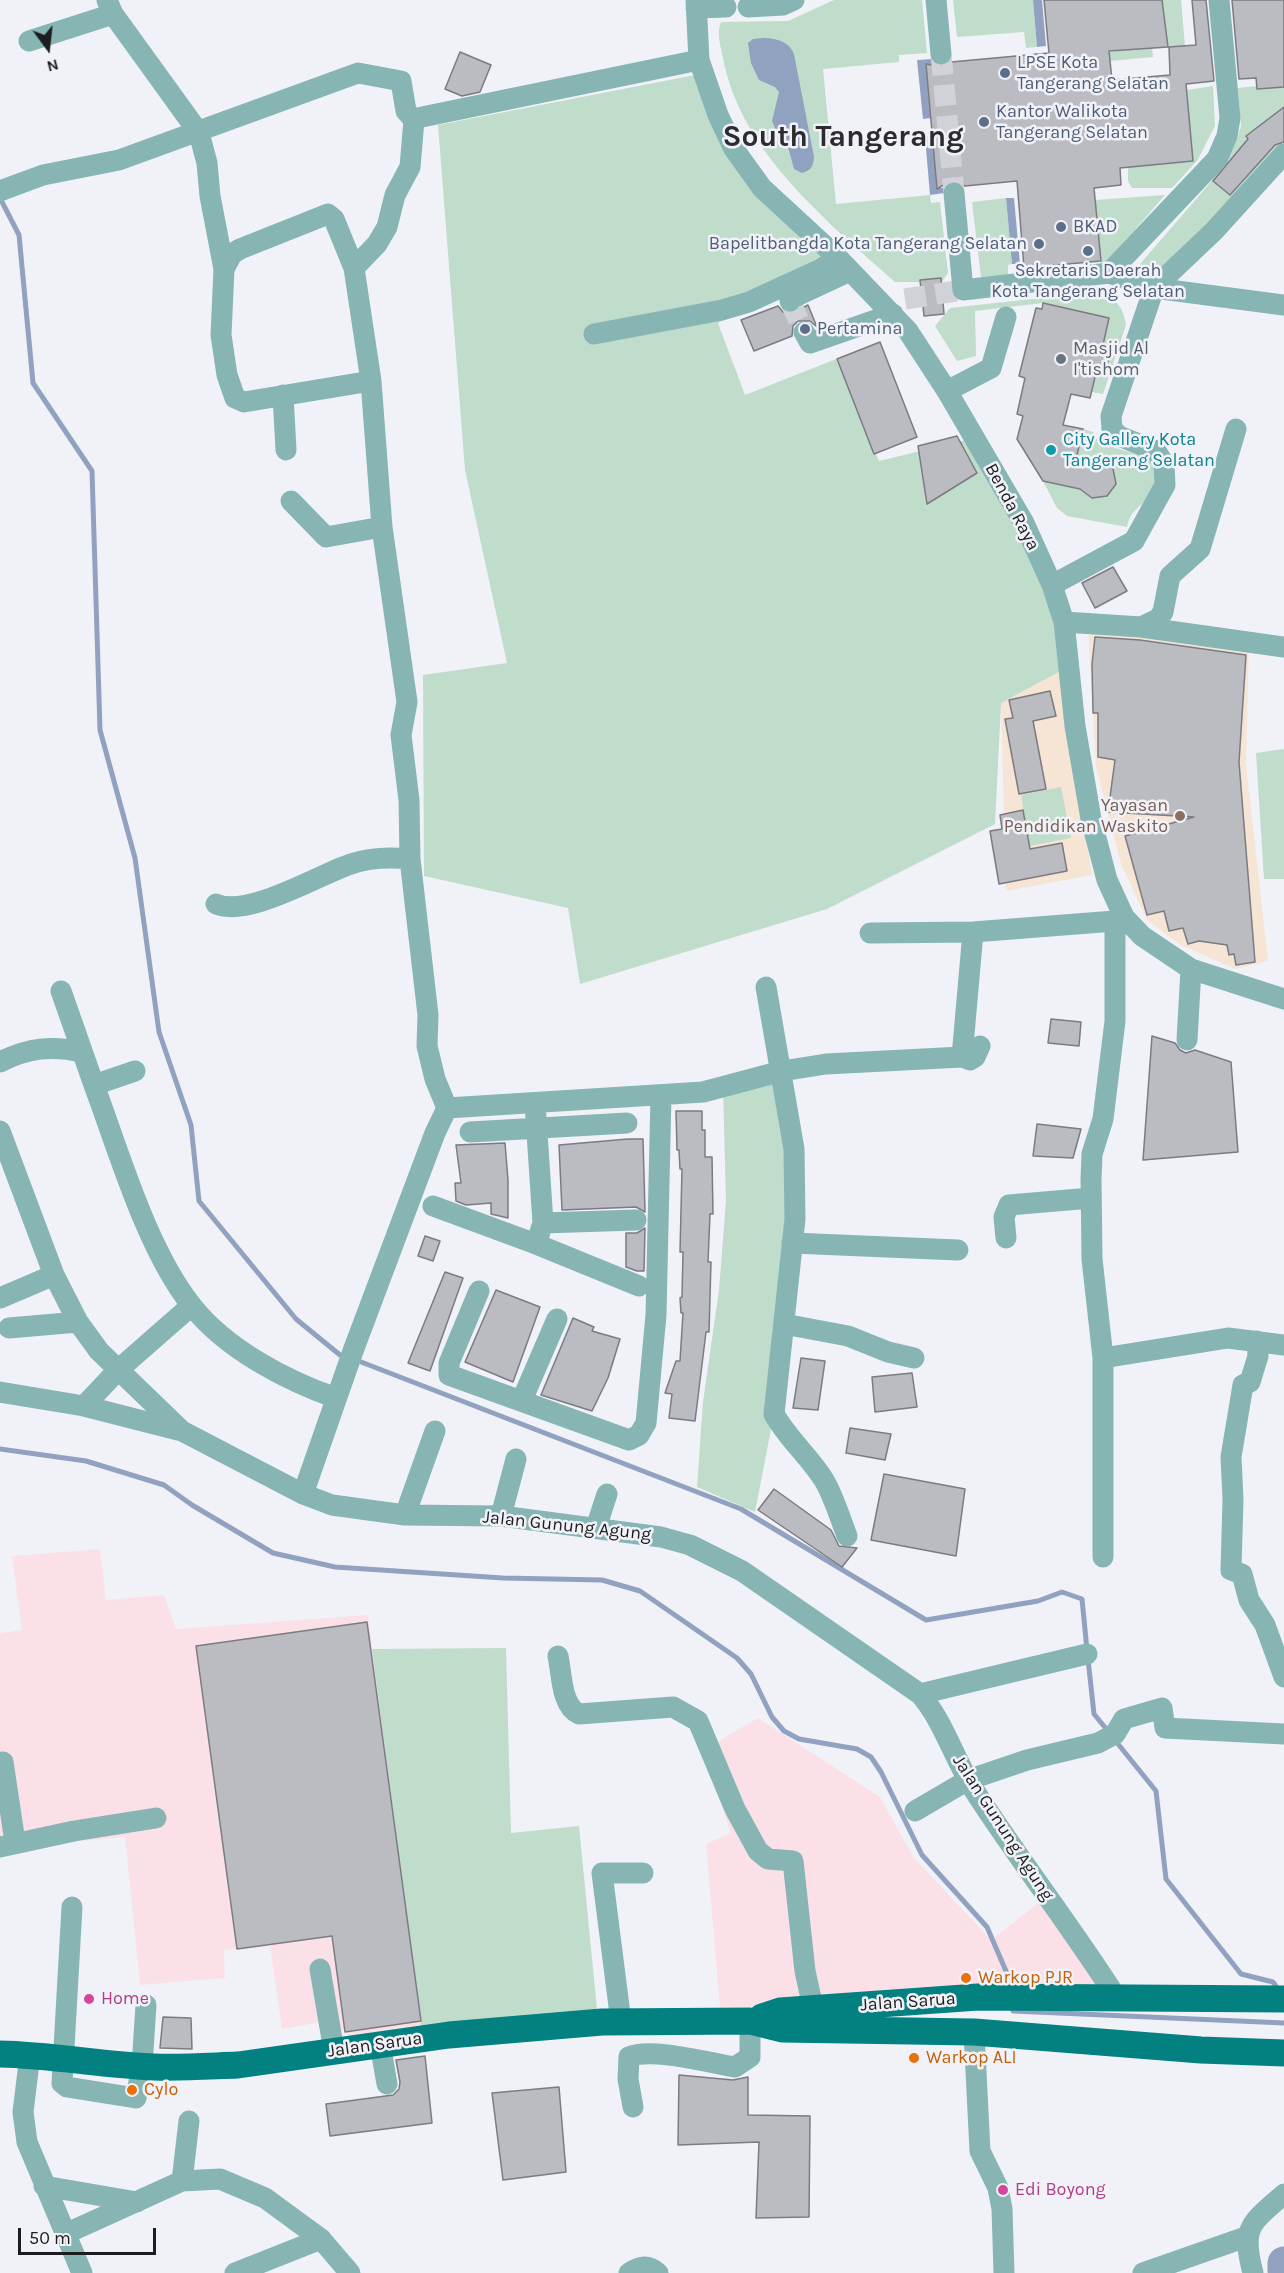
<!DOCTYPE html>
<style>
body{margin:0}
#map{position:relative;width:1284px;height:2273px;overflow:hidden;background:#f1f2f8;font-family:Karla,sans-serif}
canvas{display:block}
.north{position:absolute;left:18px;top:18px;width:60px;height:60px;-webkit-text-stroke:4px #f1f2f8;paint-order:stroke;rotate:165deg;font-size:16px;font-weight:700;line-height:24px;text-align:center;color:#1c1d1f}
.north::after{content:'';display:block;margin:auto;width:21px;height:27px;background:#1c1d1f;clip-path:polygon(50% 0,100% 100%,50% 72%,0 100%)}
.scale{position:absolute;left:18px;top:2228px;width:138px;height:27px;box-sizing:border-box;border:3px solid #1c1d1f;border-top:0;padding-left:8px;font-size:18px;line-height:21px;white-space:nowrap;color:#1c1d1f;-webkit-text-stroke:4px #f1f2f8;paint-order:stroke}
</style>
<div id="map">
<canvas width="1284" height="2273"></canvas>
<div class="north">N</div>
<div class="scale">50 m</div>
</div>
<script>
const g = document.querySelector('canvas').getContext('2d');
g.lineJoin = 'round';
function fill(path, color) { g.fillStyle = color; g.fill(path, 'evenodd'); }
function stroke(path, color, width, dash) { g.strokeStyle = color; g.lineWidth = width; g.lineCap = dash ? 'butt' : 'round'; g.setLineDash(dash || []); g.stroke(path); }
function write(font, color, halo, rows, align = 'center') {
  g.font = font + ' Karla,sans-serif'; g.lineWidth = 5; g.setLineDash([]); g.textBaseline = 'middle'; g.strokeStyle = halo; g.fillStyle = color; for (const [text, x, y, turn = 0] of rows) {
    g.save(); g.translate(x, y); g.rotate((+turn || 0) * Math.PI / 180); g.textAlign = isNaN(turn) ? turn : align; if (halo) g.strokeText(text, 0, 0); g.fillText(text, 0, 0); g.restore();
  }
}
const industrial = new Path2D(`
 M 100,1549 L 106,1600 L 164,1595 L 176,1629 L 368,1615 L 422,2033 L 354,2040 L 333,2020 L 282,2029 L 270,1946 L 224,1950 L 225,1978 L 140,1985 L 125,1837 L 4,1848 L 0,1851 L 0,1633 L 22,1630 L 12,1556 Z
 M 758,1718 L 880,1797 L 914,1858 L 991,1940 L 1041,1901 L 1122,2002 L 720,2007 L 706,1844 L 731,1833 L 703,1750 Z`);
const education = new Path2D(`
 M 1088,627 L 1249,645 L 1246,765 L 1268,961 L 1235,969 L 1179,944 L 1147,920 L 1121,864 L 1096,767 Z
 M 1059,672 L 1092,875 L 1006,891 L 1001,703 Z`);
const green = new Path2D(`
 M 834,0 L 922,0 L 927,53 L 899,55 L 899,62 L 823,69 L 836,204 L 930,195 L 931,203 L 940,202 L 948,273 L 942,282 L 895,282 C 827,221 741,153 723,58 C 721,47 716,33 721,22 L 788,21 Z
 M 953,0 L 1033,0 L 1037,47 L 1026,48 L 1024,32 L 957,37 Z
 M 1147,0 L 1153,57 L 1110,61 L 1109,52 L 1127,50 Z
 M 1162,0 L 1181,0 L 1185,46 L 1168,47 Z
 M 695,75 L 752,187 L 837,262 L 718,323 L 745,395 L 836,359 L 879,461 L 966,440 L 1026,541 L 1054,623 L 1059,672 L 1001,703 L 995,824 L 827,909 L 580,984 L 568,908 L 424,876 L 423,675 L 507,663 L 465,470 L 438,125 Z
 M 1213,86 L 1215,126 L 1197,161 L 1172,188 L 1132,188 L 1128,181 L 1128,167 L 1193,161 L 1187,90 Z
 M 1257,86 L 1258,89 L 1284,87 L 1284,147 L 1154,278 L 1134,271 L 1210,183 L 1236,142 L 1241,126 L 1238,88 Z
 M 1165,195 L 1102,268 L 1095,200 Z
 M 1006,198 L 1012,264 L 1008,265 L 1008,276 L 981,277 L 972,202 Z
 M 1096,292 C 1114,295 1123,306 1126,325 L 1103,394 L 1092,392 L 1096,373 L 1105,375 L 1111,348 L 1103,345 L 1109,318 L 1043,303 L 975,311 L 976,356 L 957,361 L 935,326 L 950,308 Z
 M 1083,429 L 1093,432 L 1099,443 L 1145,457 L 1154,463 C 1154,471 1156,481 1154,488 C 1148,506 1131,505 1127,527 L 1067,516 L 1057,508 L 1043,481 L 1080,489 L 1092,498 L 1107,496 L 1116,484 L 1113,469 L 1101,460 L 1086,463 L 1076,460 Z
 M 1284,749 L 1284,879 L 1264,879 L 1256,753 Z
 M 1061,787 L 1071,838 L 1030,846 L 1021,795 Z
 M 782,1071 L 794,1149 L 774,1414 L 755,1512 L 697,1487 L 703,1402 L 719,1290 L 726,1201 L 723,1087 Z
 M 506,1648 L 511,1833 L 579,1826 L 598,2020 L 422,2033 L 372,1649 Z`);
const water = new Path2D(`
 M 1033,0 L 1042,0 L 1046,46 L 1037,47 Z
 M 762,38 C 775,38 789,41 794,54 L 814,157 C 813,166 812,170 802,173 L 794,169 L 788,147 L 777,133 L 772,121 L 779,92 L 775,87 L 759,80 L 751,63 L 748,43 L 753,39 Z
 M 932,59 L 932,64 L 926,65 L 931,118 L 923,119 L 917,60 Z
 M 933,136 L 937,188 L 944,188 L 944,193 L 930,195 L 925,137 Z
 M 1006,198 L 1014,198 L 1020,264 L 1012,264 Z`);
const stream = new Path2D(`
 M 0,198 L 19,235 L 33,383 L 92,471 L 100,730 L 135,858 L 159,1032 L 191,1125 L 199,1201 L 296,1319 L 340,1355 L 347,1357
 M 356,1360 L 741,1509 L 926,1620 L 1038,1601 L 1062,1592 L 1082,1599 L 1087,1650
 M 0,1449 L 86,1461 L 164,1485 L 192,1505 L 273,1553 L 335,1567 L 503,1578 L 602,1580 L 640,1591 L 737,1658 L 751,1674 L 772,1717 L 784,1731 L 799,1739 L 857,1749 L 871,1757 L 881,1772 L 922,1855 L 987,1927 L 1009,1978
 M 1088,1659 L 1094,1714 L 1108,1731
 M 1114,1739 L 1156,1791 L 1166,1879 L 1241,1974 L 1273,1982 L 1279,1991
 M 1013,2011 L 1284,2023`);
const river = new Path2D(`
 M 1284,2263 L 1284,2270`);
const building = new Path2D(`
 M 1044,0 L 1162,0 L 1168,47 L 1109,51 L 1112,80 L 1170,75 L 1169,47 L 1196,45 L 1192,0 L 1206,0 L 1214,81 L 1186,84 L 1193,161 L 1120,168 L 1121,185 L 1094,188 L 1101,261 L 1024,268 L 1017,181 L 965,186 L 952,180 L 937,189 L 926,64 L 943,67 L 951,62 L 1049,53 Z
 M 1232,0 L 1284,0 L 1284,87 L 1257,89 L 1256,78 L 1239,79 Z
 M 460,52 L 491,65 L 480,92 L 462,96 L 445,89 Z
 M 1284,107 L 1284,142 L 1275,145 L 1230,195 L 1213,181 L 1248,139 L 1246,136 Z
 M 941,278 L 944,314 L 924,316 L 920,280 Z
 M 1043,303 L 1109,318 L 1103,345 L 1111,347 L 1105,375 L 1096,373 L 1090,398 L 1071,394 L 1063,425 L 1083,429 L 1075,464 L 1101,460 L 1113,469 L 1116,484 L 1107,496 L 1092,498 L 1080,489 L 1043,481 L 1017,439 L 1023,416 L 1017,414 L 1025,378 L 1019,376 L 1036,308 L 1042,309 Z
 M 808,305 L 817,327 L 810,321 L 798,321 L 793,326 L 792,336 L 754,351 L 741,320 L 778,306 L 783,312 L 791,314 Z
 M 880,342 L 917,437 L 874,454 L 837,359 Z
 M 957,436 L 977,473 L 927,504 L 918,446 Z
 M 1113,567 L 1127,591 L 1095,608 L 1082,583 Z
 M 1095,637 L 1140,640 L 1246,655 L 1239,762 L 1255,962 L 1236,965 L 1234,954 L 1229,955 L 1227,945 L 1199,941 L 1188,944 L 1183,928 L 1169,931 L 1164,911 L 1147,915 L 1125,836 L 1194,817 L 1108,812 L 1115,760 L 1098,757 L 1098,713 L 1093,713 L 1092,664 Z
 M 1050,691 L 1056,716 L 1033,721 L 1046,789 L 1019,794 L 1005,719 L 1013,718 L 1009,700 Z
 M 1023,810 L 1030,849 L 1062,843 L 1067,871 L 999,884 L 990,831 L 1002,829 L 1000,815 Z
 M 1051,1019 L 1081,1022 L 1079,1046 L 1048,1043 Z
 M 1152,1036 L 1175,1043 L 1180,1050 L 1186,1053 L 1195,1050 L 1231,1062 L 1238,1152 L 1143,1160 Z
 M 676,1111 L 702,1111 L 702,1130 L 705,1130 L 705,1157 L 712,1157 L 713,1214 L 710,1214 L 708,1262 L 711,1262 L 709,1332 L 706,1332 L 695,1421 L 669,1418 L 672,1394 L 665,1393 L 676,1361 L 680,1361 L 683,1313 L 681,1313 L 680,1298 L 682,1297 L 683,1252 L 680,1252 L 682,1169 L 680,1169 L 679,1150 L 677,1150 Z
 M 1037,1124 L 1081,1129 L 1073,1158 L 1033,1156 Z
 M 628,1139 L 643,1139 L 645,1212 L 636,1207 L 562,1210 L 559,1145 Z
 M 505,1143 L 508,1180 L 508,1218 L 491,1214 L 491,1203 L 466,1205 L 456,1201 L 455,1183 L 461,1183 L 456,1145 Z
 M 645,1228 L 644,1271 L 637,1271 L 626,1267 L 626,1233 L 637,1233 Z
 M 425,1236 L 440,1241 L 433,1261 L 418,1256 Z
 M 445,1272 L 463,1278 L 430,1371 L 408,1363 Z
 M 496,1290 L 540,1307 L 513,1382 L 465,1362 Z
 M 573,1318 L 594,1327 L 592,1331 L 620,1339 L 608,1378 L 592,1411 L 541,1395 Z
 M 801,1358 L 825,1361 L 818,1410 L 793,1408 Z
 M 912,1373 L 917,1407 L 875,1412 L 872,1377 Z
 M 850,1428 L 891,1434 L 885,1460 L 846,1453 Z
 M 884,1474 L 965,1489 L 956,1556 L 871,1540 Z
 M 774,1489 L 831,1530 L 839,1546 L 857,1548 L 842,1567 L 758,1510 Z
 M 367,1622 L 421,2021 L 345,2032 L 332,1936 L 237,1949 L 196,1646 Z
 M 163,2017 L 191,2018 L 192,2049 L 160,2048 Z
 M 425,2056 L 432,2123 L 330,2136 L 326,2104 L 393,2095 L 399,2089 L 400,2082 L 396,2060 Z
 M 679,2075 L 733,2080 L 748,2077 L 748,2115 L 810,2116 L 809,2217 L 756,2218 L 759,2142 L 678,2145 Z
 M 559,2087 L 566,2172 L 503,2180 L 492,2093 Z`);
const minorTunnel = new Path2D(`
 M 941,54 L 954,193
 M 905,299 L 963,290
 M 790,301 L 804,332`);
const minor = new Path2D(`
 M 107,0 L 113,14 L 199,133 L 207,163 L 210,196 L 224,269 L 221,335 L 227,375 L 235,398 L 244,402 L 371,381
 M 696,0 L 699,60 L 718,115 L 734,149 L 762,188 L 838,258 L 908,331 L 947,391 L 1024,523 L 1052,585 L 1064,622 L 1075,726 L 1091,819 L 1107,880 L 1124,917 L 1142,936 L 1191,969 L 1284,999
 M 936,0 L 941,54
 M 748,7 L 783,5 L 794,0
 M 696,8 L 726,7
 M 29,41 L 113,14
 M 0,191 L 43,175 L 119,160 L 358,73 L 401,81 L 406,111 L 414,120
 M 954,193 L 963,290 L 1109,273 L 1154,288 L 1284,305
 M 354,268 L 377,244 L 387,227 L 395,195 L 410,167 L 414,120 L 422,117 L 699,60
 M 224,269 L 232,254 L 240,249 L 328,214 L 334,219 L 354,268 L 371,381 L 382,527 L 407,702 L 401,735 L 409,800 L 410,859 L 428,1015 L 427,1046 L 435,1079 L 447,1108 L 435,1133 L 353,1351 L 303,1494
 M 1109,273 L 1217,159 L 1227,136 L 1230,118 L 1219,0
 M 790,301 L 790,299 L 850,271
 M 804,332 L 810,343 L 893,314
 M 594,334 L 722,310 L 749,302 L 821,269 L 838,258
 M 947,391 L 991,368 L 1006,317
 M 283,395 L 286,450
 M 291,501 L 326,537 L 382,527
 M 1052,585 L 1134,541 L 1165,485 L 1164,464 L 1156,451 L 1119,436 L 1112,429 L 1111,416 L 1154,288 L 1214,231 L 1284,154
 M 1064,622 L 1141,627 L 1158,619 L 1163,612 L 1170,576 L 1200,549 L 1236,429
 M 1141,627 L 1284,647
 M 216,904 C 248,918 318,875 351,864 C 371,857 390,857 410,859
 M 870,933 L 973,932 L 1115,921 L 1124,917
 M 766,987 L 794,1149 L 795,1219 L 774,1414 C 788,1439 809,1456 824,1480 C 834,1497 840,1518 847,1536
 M 61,991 L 94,1085
 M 1187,1040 L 1191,969
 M 962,1057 L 970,1060 L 975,1057 L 980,1046
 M 0,1062 C 28,1048 52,1045 82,1052
 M 135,1071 L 94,1085 C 119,1152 147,1250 192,1306 C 226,1349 285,1380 336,1398
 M 447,1108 L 703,1092 L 782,1071 L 826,1064 L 962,1057 L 973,932
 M 0,1131 L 54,1275 L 78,1322 L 99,1351 L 182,1431 L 303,1494 L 332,1505 L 405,1515 L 501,1516 L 661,1537 L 690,1545 L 742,1571 L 920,1694 C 944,1722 954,1759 974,1790 C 1019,1860 1071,1926 1116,1997
 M 470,1132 L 627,1123
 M 433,1206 L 536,1244 L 543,1223 L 535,1103
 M 543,1223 L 636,1220
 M 1006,1238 L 1004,1217 L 1009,1205 L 1091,1198
 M 792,1243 L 958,1250
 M 536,1244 L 639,1286
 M 479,1291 L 449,1363 L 449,1375 L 629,1440 L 639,1435 L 646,1423 L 656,1315 L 661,1095
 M 0,1298 L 54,1275
 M 784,1324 L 848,1336 L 888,1352 L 914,1358
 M 9,1328 L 78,1322
 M 1257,1341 L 1258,1356 L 1250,1382 L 1243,1385 L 1231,1457 L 1233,1499 L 1231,1570 L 1242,1574 L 1249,1600 L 1265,1625 L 1284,1677
 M 1103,1358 L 1228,1338 L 1284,1345
 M 0,1392 L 84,1406 L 178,1430
 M 522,1400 L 557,1319
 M 84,1406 L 118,1370 L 191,1306
 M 405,1515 L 435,1431
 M 501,1516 L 516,1459
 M 596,1528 L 607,1494
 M 1103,1557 L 1103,1358 L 1092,1259 L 1091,1179 L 1092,1154 L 1103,1119 L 1115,1021 L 1115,921
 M 558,1656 C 562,1674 561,1706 579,1714 L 673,1707 L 698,1721 L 735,1809 L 758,1851 L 768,1859 L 793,1861 L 805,1971 L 816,2021
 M 920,1694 L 1087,1654
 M 3,1762 L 15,1842
 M 915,1811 L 968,1780 L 1027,1760 L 1098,1743 L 1115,1734 L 1124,1719 L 1162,1708 L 1165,1728 L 1284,1734
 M 0,1847 L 74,1831 L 156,1818
 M 72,1907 L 62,2083 L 67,2087 L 136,2098 L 142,2066 L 146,2005
 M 320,1969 L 334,2051
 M 621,2022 L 602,1873 L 643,1873
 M 974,2032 L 980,2151 L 998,2188 L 1002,2209 L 1004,2273
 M 380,2044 L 387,2084
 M 30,2055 L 23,2112 L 27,2142 L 82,2273
 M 633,2107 L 628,2079 L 629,2057 C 652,2047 709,2063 735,2067 L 750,2057 L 750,2021
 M 182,2181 L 189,2121
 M 44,2186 L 137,2202
 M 65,2234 L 182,2181 L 220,2179 L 265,2198 L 321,2239 L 350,2273
 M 235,2273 L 321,2239
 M 629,2273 C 640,2266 648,2264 658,2273
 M 1143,2273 L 1246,2237
 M 1253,2273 C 1241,2227 1250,2224 1284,2194`);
const major = new Path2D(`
 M 762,2017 L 780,2011 L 978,1997 L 1284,1999
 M 0,2054 C 52,2055 102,2065 154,2067 C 182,2068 210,2066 238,2065 L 449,2035 L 602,2022 L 750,2021 L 782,2029 L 974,2032 L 1201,2050 L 1284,2053`);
const markers = [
 [1005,73,6,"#5c6f8a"],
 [984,122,6,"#5c6f8a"],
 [1061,227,6,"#5c6f8a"],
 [1039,244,6,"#5c6f8a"],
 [1088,251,6,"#5c6f8a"],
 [805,329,6,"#5c6f8a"],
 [1061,359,6,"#6b7280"],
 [1051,450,6,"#0f9aa8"],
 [1180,816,6,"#8d6e63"],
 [966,1978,6,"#e8710a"],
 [89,1999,6,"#d1479c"],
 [914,2058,6,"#e8710a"],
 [132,2090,6,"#e8710a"],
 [1003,2190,6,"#d1479c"]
];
const serviceNames = [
 ["LPSE Kota",1017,63],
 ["Tangerang Selatan",1017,84],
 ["Kantor Walikota",996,112],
 ["Tangerang Selatan",996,133],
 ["BKAD",1073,227],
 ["Bapelitbangda Kota Tangerang Selatan",1027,244,"right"],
 ["Sekretaris Daerah",1088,271,"center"],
 ["Kota Tangerang Selatan",1088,292,"center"],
 ["Pertamina",817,329]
];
const worshipNames = [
 ["Masjid Al",1073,349],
 ["I'tishom",1073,370]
];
const cultureNames = [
 ["City Gallery Kota",1063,440],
 ["Tangerang Selatan",1063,461]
];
const streetNames = [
 ["Benda Raya",1012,507,62],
 ["Jalan Gunung Agung",567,1526,6],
 ["Jalan Gunung Agung",1003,1828,57],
 ["Jalan Sarua",908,2002,-4],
 ["Jalan Sarua",375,2045,-8]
];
const educationNames = [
 ["Yayasan",1168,806],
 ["Pendidikan Waskito",1168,827]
];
const foodNames = [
 ["Warkop PJR",978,1978],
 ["Warkop ALI",926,2058],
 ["Cylo",144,2090]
];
const hotelNames = [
 ["Home",101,1999],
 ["Edi Boyong",1015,2190]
];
const townNames = [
 ["South Tangerang",843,137]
];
fill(industrial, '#fbe1e7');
fill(education, '#f6e5d4');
fill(green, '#c0dccb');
fill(water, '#91a2c0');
stroke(stream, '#91a2c0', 5);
stroke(river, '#91a2c0', 33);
fill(building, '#bbbcc2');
stroke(building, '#7b7b81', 1.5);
stroke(minorTunnel, '#d1d2d7', 21, [21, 10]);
stroke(minor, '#87b5b4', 21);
stroke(major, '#038080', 27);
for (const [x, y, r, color] of markers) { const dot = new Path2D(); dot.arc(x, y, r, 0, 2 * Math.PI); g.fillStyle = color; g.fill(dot); stroke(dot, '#f1f2f8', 2); }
write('18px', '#4e5e75', '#f1f2f8', serviceNames, 'left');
write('18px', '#5b616d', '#f1f2f8', worshipNames, 'left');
write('18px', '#0d838f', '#f1f2f8', cultureNames, 'left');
write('18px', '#1c1d1f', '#f1f2f8', streetNames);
write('18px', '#785e54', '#f1f2f8', educationNames, 'right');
write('18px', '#c56008', '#f1f2f8', foodNames, 'left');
write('18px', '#b23c85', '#f1f2f8', hotelNames, 'left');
write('bold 30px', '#2b2b30', '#f1f2f8', townNames);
</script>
